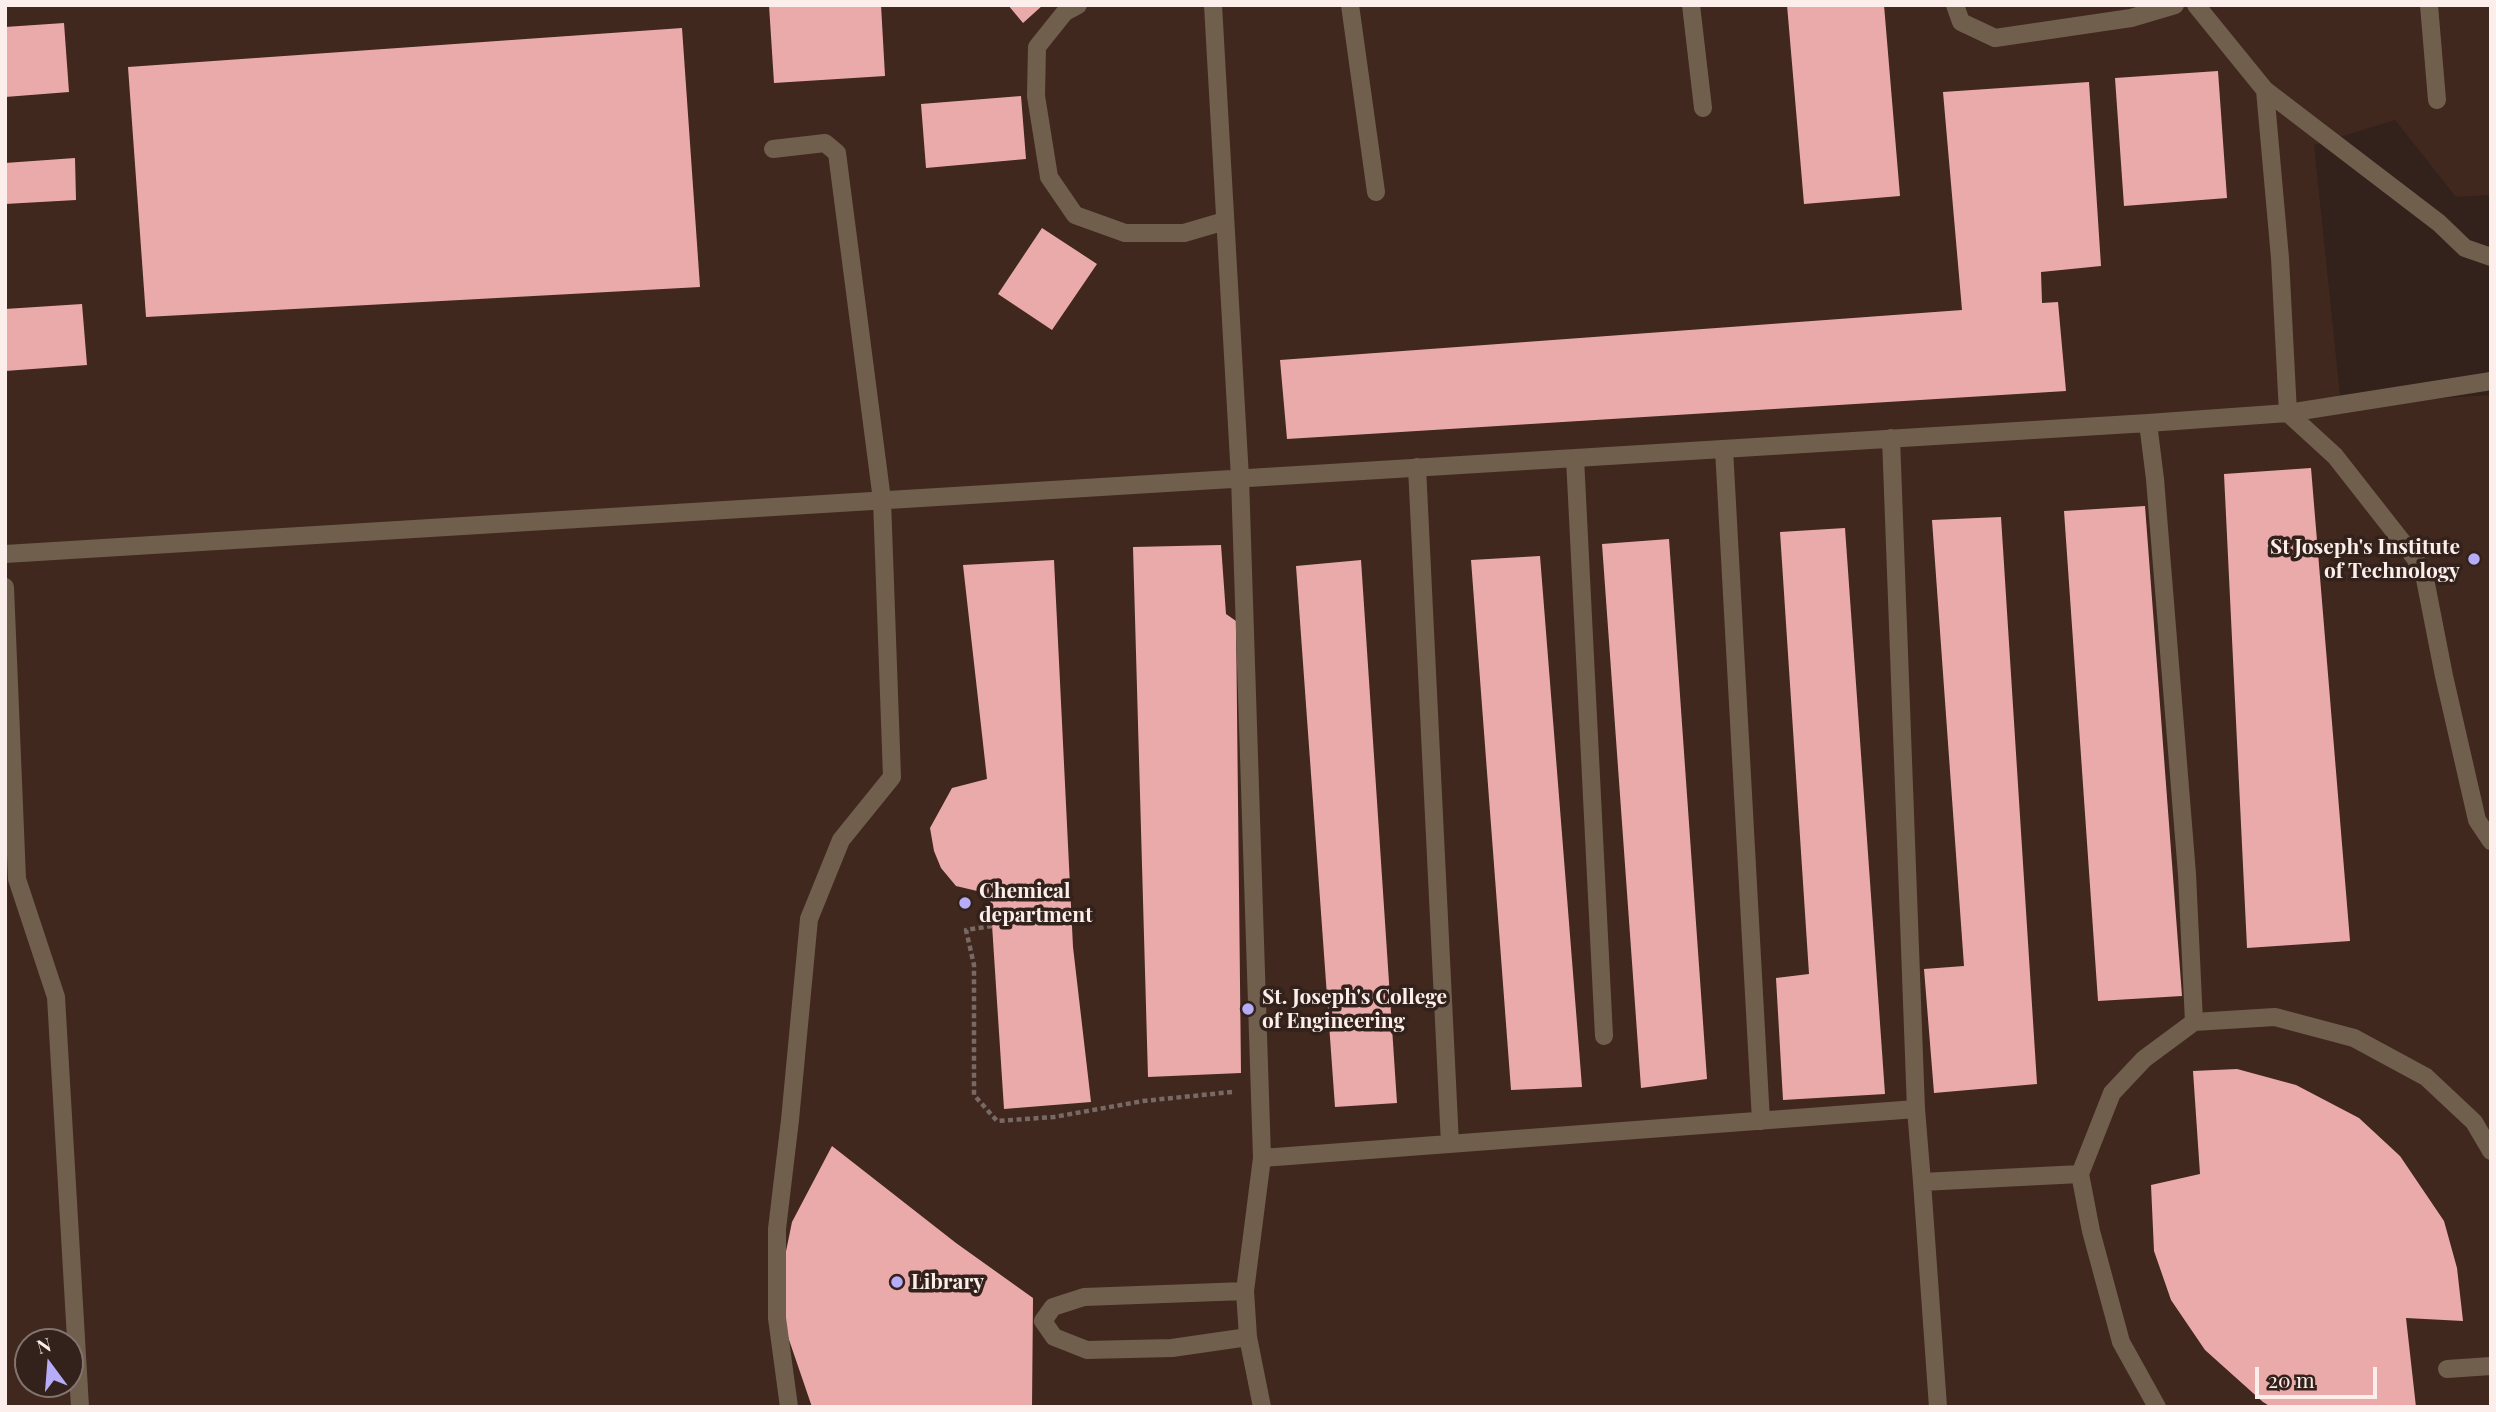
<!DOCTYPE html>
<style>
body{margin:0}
#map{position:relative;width:2496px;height:1412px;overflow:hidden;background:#33211b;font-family:"Playfair Display",serif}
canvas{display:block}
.frame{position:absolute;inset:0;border:7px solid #fcefeb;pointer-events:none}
.north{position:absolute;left:14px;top:1328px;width:70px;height:70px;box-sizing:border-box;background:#33211b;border:2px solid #83736e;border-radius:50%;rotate:344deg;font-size:19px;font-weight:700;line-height:28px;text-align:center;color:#fcefeb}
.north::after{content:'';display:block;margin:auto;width:24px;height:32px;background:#b6acf8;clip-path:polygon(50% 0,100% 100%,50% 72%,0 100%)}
.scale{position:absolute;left:2255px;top:1367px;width:122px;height:32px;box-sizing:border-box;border:4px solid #fcefeb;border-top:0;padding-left:9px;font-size:21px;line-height:24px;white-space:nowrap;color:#fcefeb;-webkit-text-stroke:5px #33211b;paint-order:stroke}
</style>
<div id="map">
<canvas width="2496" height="1412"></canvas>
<div class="frame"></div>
<div class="north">N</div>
<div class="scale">20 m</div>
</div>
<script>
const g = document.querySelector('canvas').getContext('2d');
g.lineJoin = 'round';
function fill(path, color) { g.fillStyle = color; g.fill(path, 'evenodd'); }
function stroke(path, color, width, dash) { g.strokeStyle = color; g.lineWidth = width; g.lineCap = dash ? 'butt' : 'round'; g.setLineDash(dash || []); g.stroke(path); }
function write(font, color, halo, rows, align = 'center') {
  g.font = font + ' "Playfair Display",serif'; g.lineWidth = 7; g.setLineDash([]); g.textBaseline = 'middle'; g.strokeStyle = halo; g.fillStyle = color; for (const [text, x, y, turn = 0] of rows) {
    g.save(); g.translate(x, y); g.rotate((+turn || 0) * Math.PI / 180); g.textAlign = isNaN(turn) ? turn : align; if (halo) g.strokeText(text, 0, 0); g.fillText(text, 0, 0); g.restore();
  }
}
const built = new Path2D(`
 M 5,5 L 2491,5 L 2491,195 L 2456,197 L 2395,120 L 2314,145 L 2341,405 L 2491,395 L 2491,1407 L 5,1407 ZM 28,1342 L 70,1342 L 70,1384 L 28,1384 Z`);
const building = new Path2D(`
 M 769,5 L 881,5 L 885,76 L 774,83 Z
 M 1008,5 L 1043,5 L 1023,23 Z
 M 1787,5 L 1884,5 L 1900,196 L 1804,204 Z
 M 64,23 L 69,92 L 5,97 L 5,27 Z
 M 682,28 L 700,287 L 146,317 L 128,67 Z
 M 2218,71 L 2227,198 L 2124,206 L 2115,78 Z
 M 2089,82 L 2101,266 L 2041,272 L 2042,303 L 2058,302 L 2066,391 L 1287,439 L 1280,360 L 1962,310 L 1943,92 Z
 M 1021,96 L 1026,159 L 926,168 L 921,104 Z
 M 75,158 L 76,200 L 5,204 L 5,163 Z
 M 1042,228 L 1097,264 L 1052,330 L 998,294 Z
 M 82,304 L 87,365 L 5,371 L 5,309 Z
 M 2311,468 L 2350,941 L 2247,948 L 2224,474 Z
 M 2145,506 L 2182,996 L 2098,1001 L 2064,511 Z
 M 2001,517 L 2037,1084 L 1934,1093 L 1924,969 L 1964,966 L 1932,520 Z
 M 1845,528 L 1885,1094 L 1783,1100 L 1776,978 L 1809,974 L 1780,532 Z
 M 1669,539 L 1707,1079 L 1641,1088 L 1602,544 Z
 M 1221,545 L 1226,614 L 1236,621 L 1241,1073 L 1148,1077 L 1133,547 Z
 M 1540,556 L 1582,1087 L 1511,1090 L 1471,560 Z
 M 1054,560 L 1073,947 L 1091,1102 L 1004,1109 L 990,894 L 956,886 L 941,868 L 934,851 L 930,828 L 952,788 L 987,779 L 963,565 Z
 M 1361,560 L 1397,1103 L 1335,1107 L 1296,566 Z
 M 2237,1069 L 2296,1085 L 2359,1118 L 2400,1156 L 2444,1221 L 2457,1268 L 2463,1321 L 2406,1318 L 2416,1407 L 2271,1407 L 2263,1402 L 2205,1350 L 2171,1300 L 2154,1251 L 2151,1185 L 2200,1174 L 2193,1071 Z
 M 832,1146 L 956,1243 L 1033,1298 L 1032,1407 L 812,1407 L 786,1331 L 783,1266 L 792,1222 Z`);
const path = new Path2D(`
 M 992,926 L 966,930 L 974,965 L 974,1095 L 997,1121 L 1054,1117 L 1143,1101 L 1232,1092`);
const service = new Path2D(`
 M 1078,5 L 1065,12 L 1037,47 L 1036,96 L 1049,177 L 1075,215 L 1125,233 L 1184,233 L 1225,221
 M 1213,5 L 1240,478 L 1262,1158
 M 1350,5 L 1376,192
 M 1691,5 L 1703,108
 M 1955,5 L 1961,22 L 1995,38 L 2131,18 L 2175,5
 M 2196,5 L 2265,90 L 2439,223 L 2465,248 L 2491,257
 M 2429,5 L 2437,100
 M 2265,90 L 2280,258 L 2288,413 L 2335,456 L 2415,558 L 2425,579 L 2444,676 L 2477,820 L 2491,841
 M 773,149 L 825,143 L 837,153 L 882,500 L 892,777 L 841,840 L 809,919 L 790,1120 L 777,1229 L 777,1318 L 789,1407
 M 2148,423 L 2155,479 L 2187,874 L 2194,1022
 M 1891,438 L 1916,1109
 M 1724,449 L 1761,1121
 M 1575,458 L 1604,1036
 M 1417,467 L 1450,1144
 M 5,554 L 2148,423 L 2288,413 L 2491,381
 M 5,587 L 17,879 L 56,997 L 80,1407
 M 1245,1291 L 1084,1297 L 1053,1307 L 1043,1321 L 1054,1337 L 1087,1350 L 1172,1348 L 1248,1337
 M 2447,1369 L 2491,1366
 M 1262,1407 L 1248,1337 L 1245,1291 L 1262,1158 L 1916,1109 L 1922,1182
 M 1938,1407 L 1922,1182 L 2080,1174
 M 2157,1407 L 2121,1342 L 2091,1231 L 2080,1174 L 2112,1093 L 2144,1059 L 2194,1022 L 2275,1017 L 2354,1038 L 2426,1077 L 2474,1122 L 2491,1151`);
const markers = [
 [2474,559,7,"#b6acf8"],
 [965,903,7,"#b6acf8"],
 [1248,1009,7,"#b6acf8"],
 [897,1282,7,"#b6acf8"]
];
const poiNames = [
 ["St Joseph's Institute",2460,547,"right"],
 ["of Technology",2460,571,"right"],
 ["Chemical",979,891],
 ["department",979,915],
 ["St. Joseph's College",1262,997],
 ["of Engineering",1262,1021],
 ["Library",911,1282]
];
fill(built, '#40281f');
fill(building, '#ebaaaa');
stroke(path, '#796964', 4.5, [5, 3.5]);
stroke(service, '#715f4e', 18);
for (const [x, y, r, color] of markers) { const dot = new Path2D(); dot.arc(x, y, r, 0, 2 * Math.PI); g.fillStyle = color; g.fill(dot); stroke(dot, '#33211b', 2.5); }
write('bold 21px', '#fcefeb', '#33211b', poiNames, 'left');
</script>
